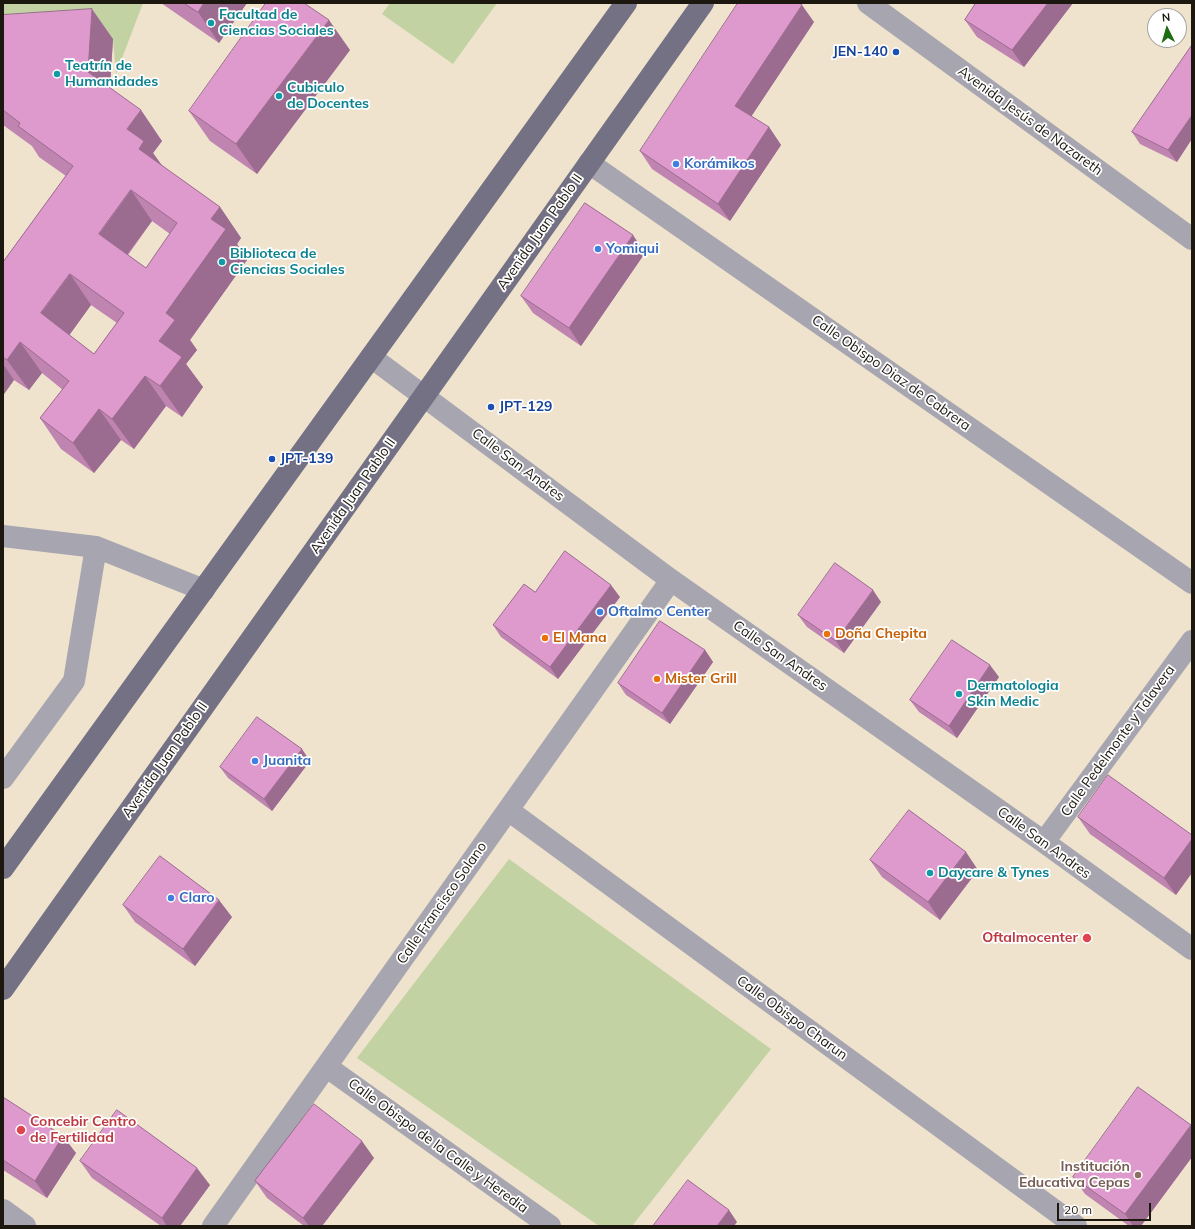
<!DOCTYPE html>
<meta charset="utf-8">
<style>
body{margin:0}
#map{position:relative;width:1195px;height:1229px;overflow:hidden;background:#efe3cd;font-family:Mulish,sans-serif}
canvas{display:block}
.frame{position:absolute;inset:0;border:4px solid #1c1810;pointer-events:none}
.north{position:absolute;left:1147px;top:8px;width:40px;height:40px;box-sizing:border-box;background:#fff;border:1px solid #a4a39f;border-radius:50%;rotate:355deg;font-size:11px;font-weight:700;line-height:16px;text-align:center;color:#1c1810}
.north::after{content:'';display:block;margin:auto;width:14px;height:18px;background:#1c6d12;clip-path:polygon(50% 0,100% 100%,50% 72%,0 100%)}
.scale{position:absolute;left:1057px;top:1203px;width:94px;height:18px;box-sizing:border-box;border:2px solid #1c1810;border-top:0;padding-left:5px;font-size:12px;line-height:14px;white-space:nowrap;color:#1c1810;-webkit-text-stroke:3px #fff;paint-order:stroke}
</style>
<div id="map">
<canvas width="1195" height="1229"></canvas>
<div class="frame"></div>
<div class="north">N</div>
<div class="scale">20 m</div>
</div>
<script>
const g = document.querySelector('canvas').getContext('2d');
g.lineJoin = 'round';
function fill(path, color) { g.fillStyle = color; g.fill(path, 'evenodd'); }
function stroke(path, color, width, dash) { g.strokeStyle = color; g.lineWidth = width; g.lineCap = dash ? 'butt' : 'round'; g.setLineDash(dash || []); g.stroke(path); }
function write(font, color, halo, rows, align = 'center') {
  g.font = font + ' Mulish,sans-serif'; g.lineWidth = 3.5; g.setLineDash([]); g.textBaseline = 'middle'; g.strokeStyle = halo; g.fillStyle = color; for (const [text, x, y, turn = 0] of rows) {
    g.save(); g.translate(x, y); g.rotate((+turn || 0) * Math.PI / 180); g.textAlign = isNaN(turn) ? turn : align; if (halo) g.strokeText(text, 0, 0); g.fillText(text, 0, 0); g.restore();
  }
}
const green = new Path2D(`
 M 3,3 L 143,3 L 116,74 L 113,39 L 3,41 Z
 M 390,3 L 497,3 L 453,64 L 382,14 Z
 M 509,859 L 771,1049 L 632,1226 L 599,1226 L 357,1058 Z`);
const minor = new Path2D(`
 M 868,3 L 1192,239
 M 589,163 L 1192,583
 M 371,357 L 671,580 L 1044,842 L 1192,949
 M 3,536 L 96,547 L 204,590
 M 3,778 L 74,681 L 96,547
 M 508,810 L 1076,1226
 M 1044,842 L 1192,641
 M 327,1067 L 550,1226
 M 3,1210 L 25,1226
 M 213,1226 L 671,580`);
const major = new Path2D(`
 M 3,868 L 626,3
 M 3,989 L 703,3`);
const wall = new Path2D(`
 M 161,3 L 247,3 L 219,43 Z
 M 976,3 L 1073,3 L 1024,67 L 977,37 L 965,20 Z
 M 3,15 L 113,39 L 110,88 L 162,141 L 153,153 L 162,166 L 220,207 L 241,238 L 237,244 L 247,260 L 190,340 L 197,350 L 186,364 L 203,387 L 182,417 L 166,406 L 134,449 L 121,440 L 94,473 L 61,449 L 40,418 L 63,390 L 42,373 L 29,390 L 14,380 L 4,394 L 3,394 L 3,262 L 66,176 L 39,157 L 32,146 L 3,125 ZM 152,221 L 170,234 L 146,268 L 128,255 ZM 91,305 L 117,323 L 94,354 L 69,335 Z
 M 814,22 L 751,116 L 769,127 L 781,145 L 730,221 L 652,169 L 640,151 Z
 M 1192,45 L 1177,162 L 1140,144 L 1132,132 Z
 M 350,50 L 257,174 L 210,141 L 189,111 Z
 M 645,253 L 581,346 L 533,313 L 521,296 Z
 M 535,592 L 620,597 L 558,679 L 501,637 L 493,625 Z
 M 881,602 L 844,653 L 807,627 L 798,615 Z
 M 705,650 L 713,662 L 670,724 L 626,695 L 618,683 Z
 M 999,677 L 957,738 L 919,712 L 910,700 Z
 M 310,761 L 272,811 L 228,778 L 220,767 Z
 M 1078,817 L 1192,835 L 1176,895 L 1090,834 Z
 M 870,860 L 978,870 L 940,920 L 882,877 Z
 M 123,905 L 232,917 L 195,966 L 135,922 Z
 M 3,1097 L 76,1153 L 47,1198 L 3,1170 Z
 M 1192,1157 L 1141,1226 L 1129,1226 L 1085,1194 L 1073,1177 Z
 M 374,1158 L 322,1226 L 304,1226 L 267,1198 L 255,1181 Z
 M 80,1161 L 210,1185 L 180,1226 L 161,1226 L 92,1178 Z`);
const shadedWall = new Path2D(`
 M 204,3 L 247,3 L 219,43 L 198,12 Z
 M 1048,3 L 1073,3 L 1024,67 L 1012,50 Z
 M 802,5 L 814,22 L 747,123 L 735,106 Z
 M 92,9 L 113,39 L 109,102 L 88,72 Z
 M 329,20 L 350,50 L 257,174 L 236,144 Z
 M 141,110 L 162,141 L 153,153 L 166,171 L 139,149 L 127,129 Z
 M 1192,115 L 1192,139 L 1177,162 L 1168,150 Z
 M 769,127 L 781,145 L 730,221 L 718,204 Z
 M 131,190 L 152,221 L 120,264 L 99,234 Z
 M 220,207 L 241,238 L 237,244 L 247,260 L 190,340 L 197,350 L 186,364 L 203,387 L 182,417 L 160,386 L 159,341 L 166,313 L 211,219 Z
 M 633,235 L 645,253 L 581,346 L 569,328 Z
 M 70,274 L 91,305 L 63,344 L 41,313 Z
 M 20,342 L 42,373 L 29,390 L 7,360 Z
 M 3,364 L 14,380 L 4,394 L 3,393 Z
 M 145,376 L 166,406 L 134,449 L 112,419 Z
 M 99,409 L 121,440 L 94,473 L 73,443 Z
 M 611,585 L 620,597 L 558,679 L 550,667 Z
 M 873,590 L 881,602 L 844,653 L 836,641 Z
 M 705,650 L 713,662 L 670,724 L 662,713 Z
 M 990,665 L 999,677 L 957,738 L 949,726 Z
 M 302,749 L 310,761 L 272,811 L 264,799 Z
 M 1192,839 L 1192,873 L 1176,895 L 1164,878 Z
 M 966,852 L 978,870 L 940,920 L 928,902 Z
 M 219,900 L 232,917 L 195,966 L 183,949 Z
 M 1191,1125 L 1192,1126 L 1192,1157 L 1141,1226 L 1133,1226 L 1125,1214 Z
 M 63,1136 L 76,1153 L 47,1198 L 35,1181 Z
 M 362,1141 L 374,1158 L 322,1226 L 309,1226 L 303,1218 Z
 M 197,1168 L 210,1185 L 180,1226 L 167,1226 L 162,1218 Z
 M 729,1210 L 737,1222 L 734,1226 L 717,1226 Z`);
const building = new Path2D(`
 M 184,3 L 204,3 L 198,12 Z
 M 266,3 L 304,3 L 329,20 L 236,144 L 189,111 Z
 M 738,3 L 799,3 L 802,5 L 735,106 L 769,127 L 718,204 L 640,151 Z
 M 976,3 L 1048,3 L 1012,50 L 965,20 Z
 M 92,9 L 88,72 L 141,110 L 127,129 L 144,141 L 139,149 L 220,207 L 211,219 L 226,229 L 166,313 L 175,320 L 159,341 L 182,357 L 160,386 L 145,376 L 112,419 L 99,409 L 73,443 L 40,418 L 69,381 L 20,342 L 7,360 L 3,357 L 3,262 L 73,166 L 18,126 L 20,123 L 3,110 L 3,15 ZM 131,190 L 177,223 L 146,268 L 99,234 ZM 70,274 L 124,313 L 94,354 L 41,313 Z
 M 1192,45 L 1192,115 L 1168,150 L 1132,132 Z
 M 585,203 L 633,235 L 569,328 L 521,296 Z
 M 565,551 L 611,585 L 550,667 L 493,625 L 524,584 L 535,592 Z
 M 835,563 L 873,590 L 836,641 L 798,615 Z
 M 660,621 L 705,650 L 662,713 L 618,683 Z
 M 952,640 L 990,665 L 949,726 L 910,700 Z
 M 257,717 L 302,749 L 264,799 L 220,767 Z
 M 1108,775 L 1192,835 L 1192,839 L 1164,878 L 1078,817 Z
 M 909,810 L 966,852 L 928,902 L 870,860 Z
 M 160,856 L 219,900 L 183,949 L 123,905 Z
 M 1138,1087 L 1191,1125 L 1125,1214 L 1073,1177 Z
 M 3,1097 L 63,1136 L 35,1181 L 3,1160 Z
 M 314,1104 L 362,1141 L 303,1218 L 255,1181 Z
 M 117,1110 L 197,1168 L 162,1218 L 80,1161 Z
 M 688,1180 L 729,1210 L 717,1226 L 653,1226 Z`);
const markers = [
 [211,23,4,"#0f9aa8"],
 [896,52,4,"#1a4fb4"],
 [57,74,4,"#0f9aa8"],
 [279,96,4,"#0f9aa8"],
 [676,164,4,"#3f7fe0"],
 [598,249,4,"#3f7fe0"],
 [222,262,4,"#0f9aa8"],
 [491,407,4,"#1a4fb4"],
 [272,459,4,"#1a4fb4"],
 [600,612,4,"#3f7fe0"],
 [827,634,4,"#e8710a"],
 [545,638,4,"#e8710a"],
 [657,679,4,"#e8710a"],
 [959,694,4,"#0f9aa8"],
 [255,761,4,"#3f7fe0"],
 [930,873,4,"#0f9aa8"],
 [171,898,4,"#3f7fe0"],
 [1087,938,5,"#e0444e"],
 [21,1130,5,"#e0444e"],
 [1138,1175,4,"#8d6e63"]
];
const cultureNames = [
 ["Facultad de",219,15],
 ["Ciencias Sociales",219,31],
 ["Teatrín de",65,66],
 ["Humanidades",65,82],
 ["Cubiculo",287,88],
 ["de Docentes",287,104],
 ["Biblioteca de",230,254],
 ["Ciencias Sociales",230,270],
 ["Dermatologia",967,686],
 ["Skin Medic",967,702],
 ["Daycare & Tynes",938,873]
];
const transitNames = [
 ["JEN-140",888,52,"right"],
 ["JPT-129",499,407],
 ["JPT-139",280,459]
];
const streetNames = [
 ["Avenida Jesús de Nazareth",1030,121,36],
 ["Avenida Juan Pablo II",540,232,-55],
 ["Calle Obispo Diaz de Cabrera",891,373,35],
 ["Calle San Andres",518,465,37],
 ["Avenida Juan Pablo II",353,496,-55],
 ["Calle San Andres",780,656,35],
 ["Calle Pedelmonte y Talavera",1118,741,-54],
 ["Avenida Juan Pablo II",165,760,-55],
 ["Calle San Andres",1044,843,36],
 ["Calle Francisco Solano",442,903,-55],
 ["Calle Obispo Charun",792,1018,36],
 ["Calle Obispo de la Calle y Heredia",438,1146,36]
];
const shopNames = [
 ["Korámikos",684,164],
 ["Yomiqui",606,249],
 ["Oftalmo Center",608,612],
 ["Juanita",263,761],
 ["Claro",179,898]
];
const foodNames = [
 ["Doña Chepita",835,634],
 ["El Mana",553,638],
 ["Mister Grill",665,679]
];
const healthNames = [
 ["Oftalmocenter",1078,938],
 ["Concebir Centro",30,1122,"left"],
 ["de Fertilidad",30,1138,"left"]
];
const educationNames = [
 ["Institución",1130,1167],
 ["Educativa Cepas",1130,1183]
];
fill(green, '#c2d2a2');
stroke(minor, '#a7a6b0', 22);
stroke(major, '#737183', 22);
fill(wall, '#bf84b0');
fill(shadedWall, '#9b6b90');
fill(building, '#de99cd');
stroke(building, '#9b6b90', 1);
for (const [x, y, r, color] of markers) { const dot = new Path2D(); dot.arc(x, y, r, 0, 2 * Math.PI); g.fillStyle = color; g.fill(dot); stroke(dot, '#fff', 1.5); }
write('bold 14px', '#0d838f', '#fff', cultureNames, 'left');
write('bold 14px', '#164399', '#fff', transitNames, 'left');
write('14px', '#1c1810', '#fff', streetNames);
write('bold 14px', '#366cbe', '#fff', shopNames, 'left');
write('bold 14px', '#c56008', '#fff', foodNames, 'left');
write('bold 14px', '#be3a42', '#fff', healthNames, 'right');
write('bold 14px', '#785e54', '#fff', educationNames, 'right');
</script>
